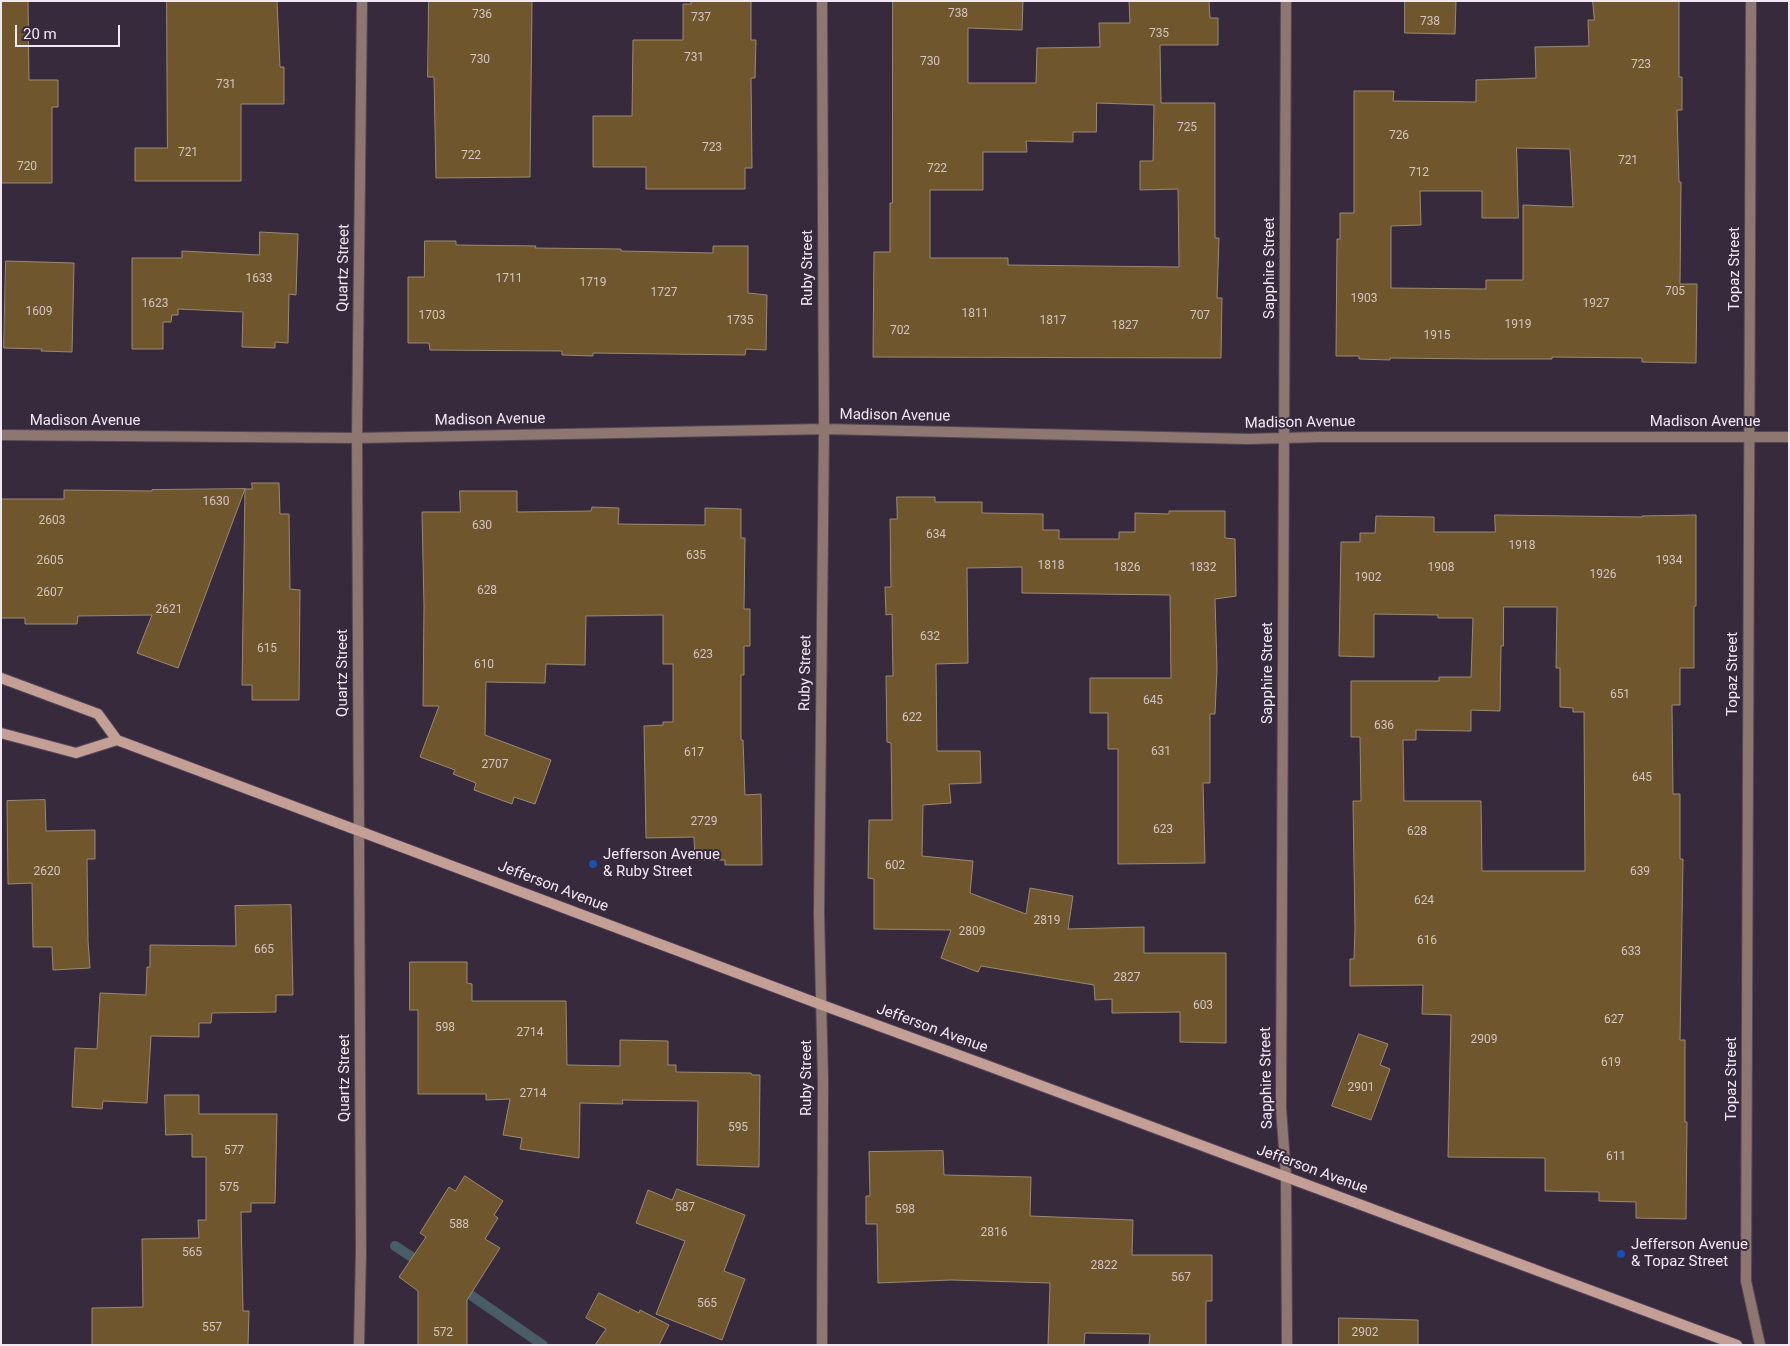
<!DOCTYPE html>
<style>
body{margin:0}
#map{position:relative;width:1790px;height:1346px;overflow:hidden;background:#372a3c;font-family:Roboto,sans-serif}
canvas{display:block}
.frame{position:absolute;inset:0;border:2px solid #f1e8f4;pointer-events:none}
.scale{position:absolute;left:15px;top:25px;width:105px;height:22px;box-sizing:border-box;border:2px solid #f1e8f4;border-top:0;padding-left:6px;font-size:15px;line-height:18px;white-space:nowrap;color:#f1e8f4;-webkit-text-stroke:4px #372a3c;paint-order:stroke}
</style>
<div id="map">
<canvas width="1790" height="1346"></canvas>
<div class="frame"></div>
<div class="scale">20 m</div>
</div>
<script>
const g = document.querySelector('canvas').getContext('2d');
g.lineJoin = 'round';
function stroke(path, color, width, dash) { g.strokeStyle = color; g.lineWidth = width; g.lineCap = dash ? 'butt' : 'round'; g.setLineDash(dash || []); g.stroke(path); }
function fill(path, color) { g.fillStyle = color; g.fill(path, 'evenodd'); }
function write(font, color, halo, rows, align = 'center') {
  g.font = font + ' Roboto,sans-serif'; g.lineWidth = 4; g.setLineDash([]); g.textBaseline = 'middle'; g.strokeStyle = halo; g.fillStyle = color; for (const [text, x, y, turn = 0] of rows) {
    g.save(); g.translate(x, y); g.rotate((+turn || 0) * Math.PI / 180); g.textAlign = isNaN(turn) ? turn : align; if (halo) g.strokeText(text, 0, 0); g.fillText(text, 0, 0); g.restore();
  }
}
const stream = new Path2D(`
 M 395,1246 L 424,1265
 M 459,1287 L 543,1345`);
const building = new Path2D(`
 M 1,1 L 28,1 L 29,80 L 58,80 L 58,107 L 52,107 L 52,183 L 1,183 Z
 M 167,1 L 277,1 L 280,67 L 284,67 L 284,104 L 241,104 L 241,181 L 135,181 L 135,148 L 167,148 Z
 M 429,1 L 532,1 L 530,177 L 436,178 L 434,77 L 428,77 Z
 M 691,1 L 751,1 L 751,40 L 756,40 L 755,78 L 751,78 L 752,168 L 745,168 L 745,189 L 646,189 L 646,167 L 593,167 L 593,116 L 632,116 L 633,40 L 683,40 L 683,4 L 691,4 Z
 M 893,1 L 1023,1 L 1022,30 L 968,28 L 968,83 L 1036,83 L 1037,48 L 1100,47 L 1099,23 L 1130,23 L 1129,1 L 1209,1 L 1210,18 L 1218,18 L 1218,45 L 1160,45 L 1161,103 L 1215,103 L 1215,238 L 1219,238 L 1217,298 L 1222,298 L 1221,358 L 873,357 L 874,252 L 890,252 L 890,203 L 892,203 ZM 1097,103 L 1154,105 L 1153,161 L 1140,161 L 1140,190 L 1178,189 L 1179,267 L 1008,265 L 1008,258 L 930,258 L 930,190 L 983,190 L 983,152 L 1027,152 L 1026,141 L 1073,142 L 1073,132 L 1096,132 Z
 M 1405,1 L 1456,1 L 1455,34 L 1405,33 Z
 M 1593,1 L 1679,1 L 1679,77 L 1682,77 L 1682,110 L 1677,110 L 1679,182 L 1681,182 L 1680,284 L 1697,284 L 1696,363 L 1642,362 L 1642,358 L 1552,357 L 1552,359 L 1484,359 L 1390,358 L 1390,360 L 1359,359 L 1359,356 L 1336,356 L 1337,239 L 1340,239 L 1340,213 L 1354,213 L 1354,91 L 1394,91 L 1393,101 L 1476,102 L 1476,80 L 1536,78 L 1535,47 L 1589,46 L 1588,20 L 1594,20 ZM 1517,148 L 1570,149 L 1573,207 L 1523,205 L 1523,280 L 1486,280 L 1486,289 L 1391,288 L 1391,226 L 1421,225 L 1420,191 L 1482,191 L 1482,218 L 1518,218 Z
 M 260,232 L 298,234 L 296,295 L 289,294 L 288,343 L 275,342 L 275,348 L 242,347 L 243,312 L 178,309 L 178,315 L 172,315 L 171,322 L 163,322 L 163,349 L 132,349 L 132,258 L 182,258 L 182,251 L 259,255 Z
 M 425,241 L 456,241 L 456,245 L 536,246 L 535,248 L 621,249 L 621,251 L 713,253 L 713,246 L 748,246 L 748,293 L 767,295 L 766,350 L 746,349 L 745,355 L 593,353 L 593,356 L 562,355 L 562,351 L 430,350 L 429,343 L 408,343 L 408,277 L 424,277 Z
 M 6,261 L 74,263 L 72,352 L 41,351 L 42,349 L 4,348 Z
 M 252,483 L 279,483 L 280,514 L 289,514 L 290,589 L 300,590 L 299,700 L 252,700 L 252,685 L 242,685 L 245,489 L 252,489 Z
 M 245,489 L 178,668 L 137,653 L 152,615 L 78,616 L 77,624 L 25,624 L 25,618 L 1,618 L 1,499 L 64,499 L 64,490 L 152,491 L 152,490 Z
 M 460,491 L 517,491 L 517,512 L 591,511 L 592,507 L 619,508 L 618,524 L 705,525 L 705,508 L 741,509 L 741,538 L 745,538 L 744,609 L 750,609 L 750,646 L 744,646 L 744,675 L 741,675 L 741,740 L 743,740 L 745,795 L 761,794 L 762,865 L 725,865 L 725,860 L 695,860 L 694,837 L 646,838 L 644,726 L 663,725 L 663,722 L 673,722 L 673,664 L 663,664 L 663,615 L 586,616 L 585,665 L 546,664 L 545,683 L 486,682 L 485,735 L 551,760 L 535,804 L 514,797 L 512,804 L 474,790 L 476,783 L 453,774 L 455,770 L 420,757 L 439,706 L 423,706 L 424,606 L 422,512 L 460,512 Z
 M 897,497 L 935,497 L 935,502 L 982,502 L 982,513 L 1043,514 L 1043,530 L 1059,530 L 1059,539 L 1119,539 L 1119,532 L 1135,532 L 1135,513 L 1169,514 L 1169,511 L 1225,511 L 1225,538 L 1235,539 L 1236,596 L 1215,599 L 1217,669 L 1215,714 L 1210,714 L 1210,783 L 1203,783 L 1205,863 L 1118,864 L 1118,749 L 1108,749 L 1108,713 L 1090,713 L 1090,678 L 1171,678 L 1170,595 L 1022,593 L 1022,567 L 967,568 L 968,663 L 936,664 L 937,751 L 980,751 L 981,783 L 949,784 L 951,803 L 923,805 L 922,856 L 973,861 L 970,893 L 1026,914 L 1030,888 L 1073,896 L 1068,929 L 1144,927 L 1144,953 L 1226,953 L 1226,1043 L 1180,1042 L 1180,1012 L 1112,1013 L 1112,999 L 1095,1000 L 1094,985 L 981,966 L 978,972 L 941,958 L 951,930 L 874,929 L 874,879 L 868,878 L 869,820 L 892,820 L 891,743 L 887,742 L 886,676 L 893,676 L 892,614 L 886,615 L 885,587 L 891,587 L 890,519 L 897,519 Z
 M 1495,515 L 1642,517 L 1642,516 L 1696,515 L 1696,606 L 1694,606 L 1694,668 L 1680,668 L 1680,705 L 1672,705 L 1673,794 L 1680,794 L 1680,859 L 1683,859 L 1680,1040 L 1685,1040 L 1685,1122 L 1687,1122 L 1686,1219 L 1636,1218 L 1636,1202 L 1599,1201 L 1599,1192 L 1545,1191 L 1545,1158 L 1448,1157 L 1451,1015 L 1422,1014 L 1423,985 L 1350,986 L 1350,959 L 1354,959 L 1355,929 L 1353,801 L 1361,801 L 1360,737 L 1351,737 L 1351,681 L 1439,681 L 1439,677 L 1471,677 L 1473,618 L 1438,618 L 1438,615 L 1374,614 L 1374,657 L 1339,656 L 1341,542 L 1360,542 L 1360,533 L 1375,533 L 1376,516 L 1434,517 L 1434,532 L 1495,532 ZM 1504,607 L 1557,607 L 1556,668 L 1560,668 L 1560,707 L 1573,708 L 1573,712 L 1584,712 L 1585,871 L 1482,871 L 1481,801 L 1404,801 L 1403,740 L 1416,740 L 1416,730 L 1471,731 L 1471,710 L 1500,711 L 1501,646 L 1503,646 Z
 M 45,800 L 46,831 L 95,830 L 95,859 L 87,859 L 88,941 L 90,968 L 53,970 L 52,947 L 33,947 L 32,883 L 8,884 L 7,801 Z
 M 291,905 L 293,995 L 276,995 L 276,1012 L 212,1013 L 211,1023 L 199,1023 L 199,1037 L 151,1036 L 147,1103 L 103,1101 L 102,1109 L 72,1107 L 75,1048 L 97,1049 L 100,993 L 146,995 L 147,967 L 150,967 L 150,945 L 236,946 L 235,906 Z
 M 410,962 L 467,962 L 467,983 L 472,984 L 472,1001 L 566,1001 L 567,1065 L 620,1066 L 620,1040 L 668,1041 L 668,1065 L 676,1065 L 676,1072 L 751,1073 L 752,1075 L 760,1075 L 759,1167 L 697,1165 L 698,1101 L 622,1100 L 623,1104 L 580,1103 L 579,1158 L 520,1149 L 522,1138 L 503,1135 L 510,1099 L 486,1100 L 486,1094 L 418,1094 L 418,1010 L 410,1010 Z
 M 1359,1034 L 1388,1044 L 1380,1065 L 1390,1069 L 1371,1120 L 1332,1106 Z
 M 165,1095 L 199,1095 L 199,1114 L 277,1114 L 275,1203 L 251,1203 L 251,1212 L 241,1212 L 243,1311 L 249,1311 L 248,1345 L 92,1345 L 92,1308 L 143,1307 L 142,1239 L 199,1238 L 198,1220 L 206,1220 L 206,1157 L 192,1157 L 192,1134 L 166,1135 Z
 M 943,1151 L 944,1175 L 1031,1177 L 1030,1216 L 1133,1220 L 1132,1255 L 1212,1255 L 1212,1301 L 1206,1301 L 1206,1345 L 1149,1345 L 1150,1334 L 1085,1333 L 1084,1345 L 1048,1345 L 1050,1283 L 951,1280 L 878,1283 L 877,1224 L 866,1224 L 866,1196 L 870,1196 L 869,1152 Z
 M 465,1176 L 503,1201 L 494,1215 L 498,1218 L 485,1239 L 500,1248 L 467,1300 L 467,1345 L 418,1345 L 418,1291 L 399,1277 L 426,1237 L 420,1233 L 449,1187 L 455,1191 Z
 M 677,1189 L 745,1215 L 724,1271 L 745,1279 L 722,1340 L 656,1314 L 685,1241 L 636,1223 L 648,1190 L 672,1200 Z
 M 599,1293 L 639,1313 L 640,1310 L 669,1325 L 659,1345 L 595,1345 L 606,1329 L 586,1318 Z
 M 1339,1318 L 1418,1320 L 1418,1345 L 1339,1345 Z`);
const street = new Path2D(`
 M 1286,1 L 1281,1108 L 1286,1176 L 1287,1345
 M 1751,1 L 1746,1281 L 1760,1345
 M 1,435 L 357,438 L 824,429 L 1248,439 L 1319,437 L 1789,437
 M 359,1345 L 361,1251 L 357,438 L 362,1
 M 822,1345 L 823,1080 L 819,913 L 824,429 L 822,1`);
const secondary = new Path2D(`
 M 1,678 L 98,714 L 117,740 L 822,1005 L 983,1064 L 1737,1345
 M 1,733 L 76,753 L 117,740`);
const markers = [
 [593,864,5,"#1a4fb4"],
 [1621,1254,5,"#1a4fb4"]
];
const numberNames = [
 ["738",958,14],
 ["736",482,15],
 ["737",701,18],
 ["738",1430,22],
 ["735",1159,34],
 ["731",694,58],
 ["730",480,60],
 ["730",930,62],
 ["723",1641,65],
 ["731",226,85],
 ["725",1187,128],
 ["726",1399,136],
 ["723",712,148],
 ["721",188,153],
 ["722",471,156],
 ["721",1628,161],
 ["720",27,167],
 ["722",937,169],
 ["712",1419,173],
 ["1633",259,279],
 ["1711",509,279],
 ["1719",593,283],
 ["705",1675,292],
 ["1727",664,293],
 ["1903",1364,299],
 ["1623",155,304],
 ["1927",1596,304],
 ["1609",39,312],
 ["1811",975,314],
 ["1703",432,316],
 ["707",1200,316],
 ["1735",740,321],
 ["1817",1053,321],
 ["1919",1518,325],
 ["1827",1125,326],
 ["702",900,331],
 ["1915",1437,336],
 ["1630",216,502],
 ["2603",52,521],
 ["630",482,526],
 ["634",936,535],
 ["1918",1522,546],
 ["635",696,556],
 ["2605",50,561],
 ["1934",1669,561],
 ["1818",1051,566],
 ["1826",1127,568],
 ["1832",1203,568],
 ["1908",1441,568],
 ["1926",1603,575],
 ["1902",1368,578],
 ["628",487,591],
 ["2607",50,593],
 ["2621",169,610],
 ["632",930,637],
 ["615",267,649],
 ["623",703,655],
 ["610",484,665],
 ["651",1620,695],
 ["645",1153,701],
 ["622",912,718],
 ["636",1384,726],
 ["631",1161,752],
 ["617",694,753],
 ["2707",495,765],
 ["645",1642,778],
 ["2729",704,822],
 ["623",1163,830],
 ["628",1417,832],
 ["602",895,866],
 ["2620",47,872],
 ["639",1640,872],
 ["624",1424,901],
 ["2819",1047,921],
 ["2809",972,932],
 ["616",1427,941],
 ["665",264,950],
 ["633",1631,952],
 ["2827",1127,978],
 ["603",1203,1006],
 ["627",1614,1020],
 ["598",445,1028],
 ["2714",530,1033],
 ["2909",1484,1040],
 ["619",1611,1063],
 ["2901",1361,1088],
 ["2714",533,1094],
 ["595",738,1128],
 ["577",234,1151],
 ["611",1616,1157],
 ["575",229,1188],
 ["587",685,1208],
 ["598",905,1210],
 ["588",459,1225],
 ["2816",994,1233],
 ["565",192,1253],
 ["2822",1104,1266],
 ["567",1181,1278],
 ["565",707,1304],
 ["557",212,1328],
 ["572",443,1333],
 ["2902",1365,1333]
];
const streetNames = [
 ["Quartz Street",344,268,-89],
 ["Ruby Street",808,268,-90],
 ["Sapphire Street",1270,268,-90],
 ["Topaz Street",1735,269,-90],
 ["Madison Avenue",895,416,1],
 ["Madison Avenue",490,420,-1],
 ["Madison Avenue",85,421],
 ["Madison Avenue",1705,422],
 ["Madison Avenue",1300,423,-1],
 ["Quartz Street",343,673,-90],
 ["Ruby Street",806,673,-89],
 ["Sapphire Street",1268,673,-90],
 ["Topaz Street",1733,674,-90],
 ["Jefferson Avenue",553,887,21],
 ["Jefferson Avenue",932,1029,20],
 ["Quartz Street",345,1078,-90],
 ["Ruby Street",807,1078,-90],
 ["Sapphire Street",1267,1078,-91],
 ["Topaz Street",1732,1079,-90],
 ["Jefferson Avenue",1312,1170,20]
];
const poiNames = [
 ["Jefferson Avenue",603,855],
 ["& Ruby Street",603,872],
 ["Jefferson Avenue",1631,1245],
 ["& Topaz Street",1631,1262]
];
stroke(stream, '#485d66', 10);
fill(building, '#70562d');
stroke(building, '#998a73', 1);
stroke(street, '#554859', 12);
stroke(secondary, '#554859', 12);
stroke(street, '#8e7770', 10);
stroke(secondary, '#c49f95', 10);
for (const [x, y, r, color] of markers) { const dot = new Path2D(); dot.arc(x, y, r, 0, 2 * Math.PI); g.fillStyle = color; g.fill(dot); stroke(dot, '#372a3c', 2); }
write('12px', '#d1c4c2', null, numberNames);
write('15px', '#f1e8f4', '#372a3c', streetNames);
write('15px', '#f1e8f4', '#372a3c', poiNames, 'left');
</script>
